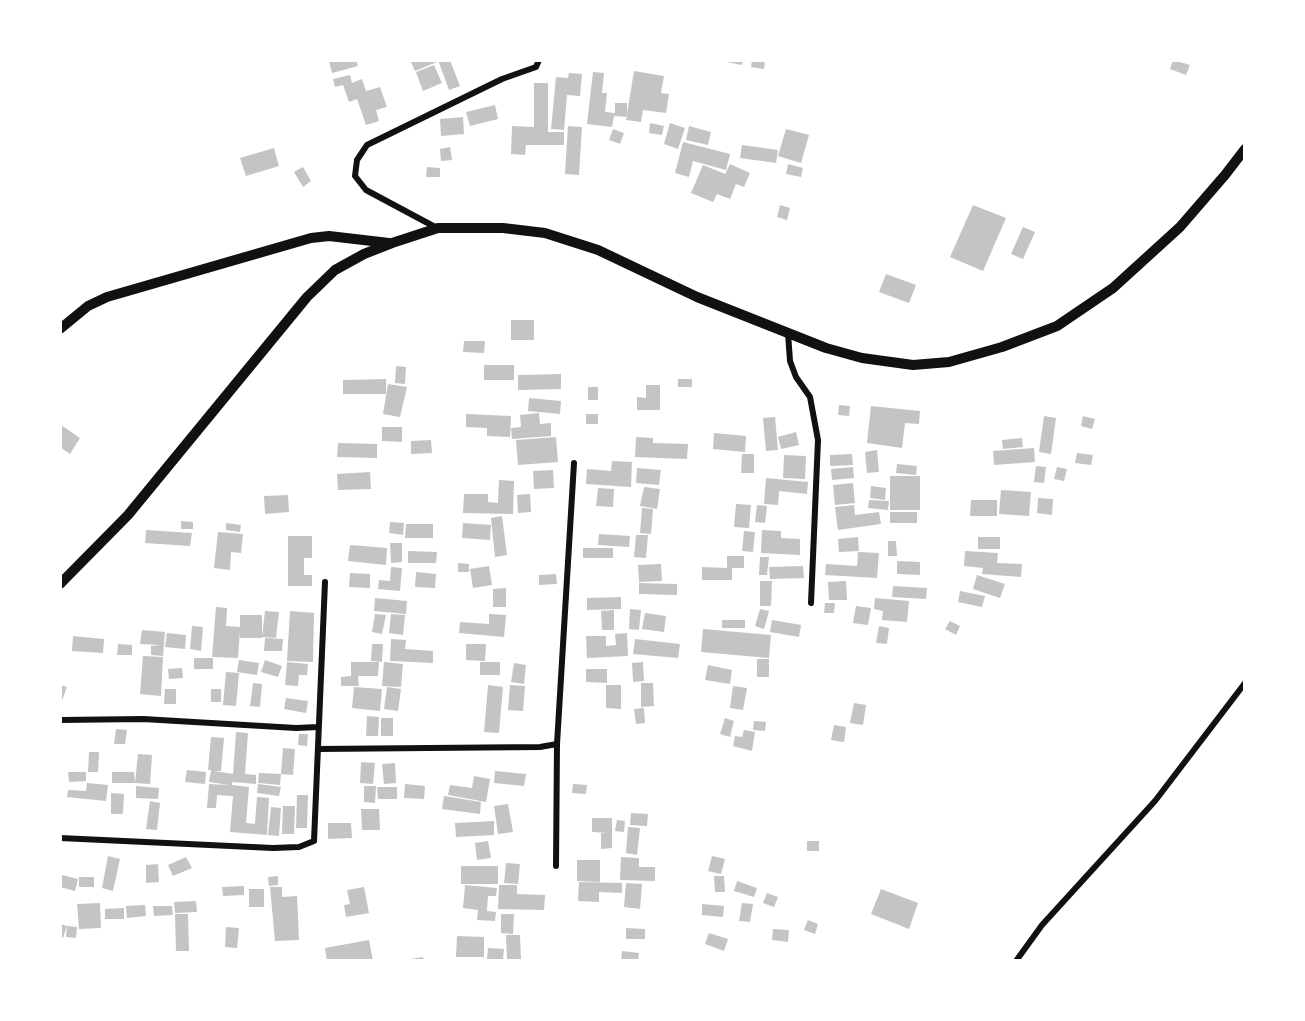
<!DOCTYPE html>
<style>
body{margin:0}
#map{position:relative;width:1305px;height:1021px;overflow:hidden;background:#fff;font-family:"Varela Round",sans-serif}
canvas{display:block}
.frame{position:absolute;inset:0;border:62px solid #fff;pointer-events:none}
</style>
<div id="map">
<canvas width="1305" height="1021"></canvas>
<div class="frame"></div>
</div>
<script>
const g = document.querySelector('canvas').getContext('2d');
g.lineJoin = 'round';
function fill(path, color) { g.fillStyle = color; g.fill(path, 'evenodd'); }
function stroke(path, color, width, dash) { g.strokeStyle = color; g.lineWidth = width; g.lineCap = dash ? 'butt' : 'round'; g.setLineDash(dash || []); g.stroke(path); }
const building = new Path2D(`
 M 333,60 L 356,60 L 358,66 L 332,73 L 329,61 Z
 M 410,60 L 436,60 L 437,62 L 415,71 Z
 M 438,60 L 450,60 L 460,86 L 449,90 Z
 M 728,60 L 743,60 L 742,65 L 727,62 Z
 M 752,60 L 765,60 L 764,69 L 751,67 Z
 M 1173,60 L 1190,65 L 1186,75 L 1170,69 Z
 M 434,65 L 442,83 L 423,91 L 416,72 Z
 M 634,71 L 664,76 L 661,93 L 669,94 L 666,113 L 643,110 L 641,122 L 626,120 Z
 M 593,72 L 604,73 L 602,93 L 607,93 L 605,112 L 615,113 L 615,103 L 627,103 L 627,117 L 614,116 L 612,127 L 587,124 Z
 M 569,73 L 582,74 L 580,96 L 567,95 L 564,130 L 551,129 L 556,77 L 568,78 Z
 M 350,75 L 352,83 L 362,79 L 366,91 L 380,87 L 387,107 L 376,110 L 379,121 L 366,125 L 357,99 L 349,102 L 343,85 L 335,87 L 333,79 Z
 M 534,83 L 548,83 L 548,132 L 564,132 L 564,145 L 526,145 L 525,155 L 511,154 L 512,126 L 534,127 Z
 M 495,105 L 498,119 L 470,126 L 466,112 Z
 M 463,117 L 464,134 L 441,136 L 440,119 Z
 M 650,123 L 664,126 L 662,135 L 649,133 Z
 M 670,123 L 685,128 L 678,149 L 664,144 Z
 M 568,126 L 582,127 L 579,175 L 565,174 Z
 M 689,126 L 711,132 L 708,145 L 686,140 Z
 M 613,129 L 624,133 L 620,144 L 609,140 Z
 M 786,129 L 809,135 L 801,163 L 778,156 Z
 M 683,142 L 730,154 L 726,170 L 693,161 L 689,177 L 675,173 Z
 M 742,145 L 778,150 L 776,163 L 740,158 Z
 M 450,147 L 452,160 L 441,161 L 440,149 Z
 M 274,148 L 279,166 L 246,176 L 240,158 Z
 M 730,164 L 750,173 L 744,187 L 736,184 L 730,199 L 717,194 L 713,202 L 691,193 L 703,165 L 725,174 Z
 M 788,164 L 803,168 L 801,177 L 786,174 Z
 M 303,167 L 311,181 L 303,187 L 294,172 Z
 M 427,167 L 440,168 L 440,177 L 426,177 Z
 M 780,205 L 790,208 L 787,220 L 777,217 Z
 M 973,205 L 1006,218 L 983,271 L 950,257 Z
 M 1023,227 L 1035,232 L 1023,259 L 1011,254 Z
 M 886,274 L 916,285 L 909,303 L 879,292 Z
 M 511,320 L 534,320 L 534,340 L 511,340 Z
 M 464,341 L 485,341 L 484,353 L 463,352 Z
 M 484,365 L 514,365 L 514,380 L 484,380 Z
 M 396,366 L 406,367 L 405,384 L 395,383 Z
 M 561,374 L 561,389 L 518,390 L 518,375 Z
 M 386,379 L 386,394 L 343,394 L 343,380 Z
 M 678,379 L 692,379 L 692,387 L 678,387 Z
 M 388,384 L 407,387 L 400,417 L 383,414 Z
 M 646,385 L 660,385 L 660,410 L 637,410 L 637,397 L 646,398 Z
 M 588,387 L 598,387 L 598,400 L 588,400 Z
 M 529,398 L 561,401 L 560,414 L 528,411 Z
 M 839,405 L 850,406 L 849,416 L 838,415 Z
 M 871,406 L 920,411 L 919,424 L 905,423 L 902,448 L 867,443 Z
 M 539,413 L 540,424 L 551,423 L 551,436 L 512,439 L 511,428 L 521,427 L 520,415 Z
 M 466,414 L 511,416 L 510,437 L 487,436 L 487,428 L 466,427 Z
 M 586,414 L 598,414 L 598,424 L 586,424 Z
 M 1044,416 L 1056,418 L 1051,454 L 1039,452 Z
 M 1083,416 L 1095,419 L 1092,429 L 1081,426 Z
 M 775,417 L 778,450 L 766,451 L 763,418 Z
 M 61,425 L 80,438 L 70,454 L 60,447 Z
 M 382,427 L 402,427 L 402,442 L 382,441 Z
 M 796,432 L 799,445 L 781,449 L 778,437 Z
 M 714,433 L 746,436 L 745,452 L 713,449 Z
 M 556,437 L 558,462 L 518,465 L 516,440 Z
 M 636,437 L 653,438 L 653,443 L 688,444 L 687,459 L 635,457 Z
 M 1022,438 L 1023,447 L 1003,449 L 1002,440 Z
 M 431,440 L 432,453 L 411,454 L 411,441 Z
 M 338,443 L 377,444 L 377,458 L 337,457 Z
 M 1034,448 L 1035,462 L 994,465 L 993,451 Z
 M 877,450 L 879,472 L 867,473 L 865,452 Z
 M 1077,453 L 1093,455 L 1091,465 L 1075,463 Z
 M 742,454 L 754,454 L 754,473 L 741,473 Z
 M 852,454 L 853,465 L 830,466 L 830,455 Z
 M 784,455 L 806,456 L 805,479 L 783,478 Z
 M 612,461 L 632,462 L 631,487 L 586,484 L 587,469 L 611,471 Z
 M 897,464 L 917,466 L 916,475 L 896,473 Z
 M 1036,466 L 1046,467 L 1044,483 L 1034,482 Z
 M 853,467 L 854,478 L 832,480 L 831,469 Z
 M 1057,467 L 1067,469 L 1064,481 L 1054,479 Z
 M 637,468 L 661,470 L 659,485 L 636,483 Z
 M 553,470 L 554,488 L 534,489 L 533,471 Z
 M 370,472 L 371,489 L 338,490 L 337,474 Z
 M 890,476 L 920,476 L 920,510 L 890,510 Z
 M 766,478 L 808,482 L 807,494 L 779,491 L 778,505 L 764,504 Z
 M 499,480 L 514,481 L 513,514 L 463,513 L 464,494 L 488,494 L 488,502 L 498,503 Z
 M 853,483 L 855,503 L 835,505 L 833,485 Z
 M 871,486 L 886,488 L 885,500 L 870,498 Z
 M 644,487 L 660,489 L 657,509 L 640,506 Z
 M 598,488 L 614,489 L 613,507 L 596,506 Z
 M 1001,490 L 1031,492 L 1029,516 L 999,514 Z
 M 530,494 L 531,512 L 518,513 L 517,495 Z
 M 288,495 L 289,512 L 265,514 L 264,496 Z
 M 1038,498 L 1053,499 L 1052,515 L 1037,513 Z
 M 869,500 L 889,501 L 888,510 L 868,508 Z
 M 971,500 L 997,500 L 997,516 L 970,516 Z
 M 736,504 L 751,505 L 749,528 L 734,527 Z
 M 757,505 L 767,506 L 765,523 L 755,522 Z
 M 854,505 L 855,515 L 879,512 L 881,524 L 838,530 L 835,507 Z
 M 642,508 L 653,509 L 651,534 L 640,533 Z
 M 890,512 L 917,512 L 917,523 L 890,523 Z
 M 502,516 L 507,555 L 495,557 L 491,518 Z
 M 181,521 L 193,522 L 193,529 L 181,529 Z
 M 390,522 L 404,523 L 403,535 L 389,533 Z
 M 226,523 L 241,525 L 240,532 L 226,530 Z
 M 463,523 L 491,525 L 490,540 L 462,538 Z
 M 406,524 L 433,524 L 433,538 L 405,538 Z
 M 146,530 L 192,533 L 190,546 L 145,543 Z
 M 762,530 L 781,531 L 781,538 L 800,539 L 800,555 L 761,553 Z
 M 744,531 L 755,532 L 753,552 L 742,551 Z
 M 218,532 L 243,534 L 241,553 L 231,552 L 230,570 L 214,568 Z
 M 599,534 L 630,536 L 629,547 L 598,545 Z
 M 636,535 L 648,535 L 646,558 L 634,557 Z
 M 288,536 L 312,536 L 312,558 L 304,558 L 304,575 L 312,575 L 312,586 L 288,586 Z
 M 858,537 L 859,551 L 839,552 L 838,539 Z
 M 978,537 L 1000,537 L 1000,549 L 978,549 Z
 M 888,541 L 896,541 L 897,556 L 888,556 Z
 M 390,543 L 402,543 L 402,562 L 391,563 Z
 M 350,545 L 387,548 L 386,565 L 348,561 Z
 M 583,548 L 613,548 L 613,558 L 583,558 Z
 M 408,551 L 437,552 L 436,563 L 408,563 Z
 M 965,551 L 998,553 L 997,563 L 1022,564 L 1021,577 L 982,574 L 983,568 L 964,566 Z
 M 858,552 L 879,553 L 877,578 L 825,575 L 826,564 L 857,566 Z
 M 727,556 L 744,556 L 744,568 L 732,568 L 732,580 L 702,580 L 702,567 L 727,568 Z
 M 760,557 L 769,557 L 767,575 L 759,575 Z
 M 897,561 L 920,562 L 920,575 L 897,574 Z
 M 458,563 L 469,564 L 469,572 L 458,572 Z
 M 661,564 L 662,581 L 639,582 L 638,565 Z
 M 489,566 L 492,585 L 473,588 L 470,569 Z
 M 803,566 L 804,578 L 770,579 L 769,567 Z
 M 391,567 L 402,568 L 400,591 L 378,589 L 379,580 L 390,581 Z
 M 416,572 L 436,574 L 435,588 L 415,587 Z
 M 350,573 L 370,574 L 370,588 L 349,587 Z
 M 556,574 L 557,584 L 539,585 L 539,575 Z
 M 977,575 L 1005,584 L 1000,598 L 973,589 Z
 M 760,581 L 772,581 L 771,606 L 760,606 Z
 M 846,581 L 847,600 L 829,600 L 828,582 Z
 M 639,583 L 677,584 L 677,595 L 639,594 Z
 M 893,586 L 927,588 L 926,599 L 892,597 Z
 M 506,588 L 506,607 L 493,607 L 493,589 Z
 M 960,591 L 985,596 L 982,607 L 958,602 Z
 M 621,597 L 621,609 L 587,610 L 587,598 Z
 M 375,598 L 407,601 L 406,614 L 374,611 Z
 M 875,598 L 909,601 L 907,622 L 882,620 L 883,611 L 874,609 Z
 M 825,603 L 835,603 L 834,613 L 824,613 Z
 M 856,606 L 871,608 L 868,625 L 853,623 Z
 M 216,607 L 227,608 L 226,626 L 240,627 L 240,615 L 262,615 L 262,638 L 240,638 L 240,631 L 238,658 L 212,657 Z
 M 630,609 L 641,610 L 639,630 L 629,629 Z
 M 760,609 L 769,611 L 764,629 L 755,626 Z
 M 614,610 L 614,630 L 602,630 L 601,611 Z
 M 265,611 L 279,612 L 276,638 L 262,637 Z
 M 290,611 L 314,613 L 313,662 L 287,661 Z
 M 645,613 L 666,616 L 664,632 L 642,629 Z
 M 375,614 L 386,615 L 382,634 L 372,632 Z
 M 391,614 L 405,615 L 403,635 L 389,633 Z
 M 489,614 L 506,615 L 504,637 L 459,633 L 460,622 L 489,624 Z
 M 722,620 L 745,620 L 745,628 L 722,628 Z
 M 772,620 L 801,625 L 799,637 L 770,632 Z
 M 950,621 L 960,626 L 956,635 L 945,629 Z
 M 192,626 L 203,627 L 201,651 L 190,649 Z
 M 879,626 L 889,628 L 887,644 L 876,643 Z
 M 703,629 L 771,635 L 769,658 L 701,652 Z
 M 142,630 L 165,632 L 163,656 L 151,655 L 151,646 L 160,645 L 140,644 Z
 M 167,633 L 186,635 L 185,649 L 165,647 Z
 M 627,633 L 628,656 L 587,658 L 586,636 L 606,636 L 606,646 L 616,645 L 615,634 Z
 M 73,636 L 104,639 L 103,653 L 72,651 Z
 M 265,638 L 283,639 L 282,651 L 264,651 Z
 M 391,639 L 406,640 L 405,649 L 433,651 L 433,663 L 390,661 Z
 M 635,639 L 680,644 L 678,658 L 633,654 Z
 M 118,644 L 132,645 L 132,655 L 117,655 Z
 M 372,644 L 383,644 L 382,662 L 371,661 Z
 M 466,644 L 486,644 L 485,661 L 466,660 Z
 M 143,656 L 163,657 L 161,696 L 140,694 Z
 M 194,658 L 213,658 L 213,669 L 194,669 Z
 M 757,659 L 769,659 L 769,677 L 757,677 Z
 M 239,660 L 259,663 L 257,675 L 237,672 Z
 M 265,660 L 282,666 L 278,677 L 261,672 Z
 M 287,662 L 308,664 L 307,675 L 299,675 L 298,686 L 285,685 Z
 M 351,662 L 379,662 L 378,676 L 358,676 L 359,686 L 341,686 L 341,677 L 351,676 Z
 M 384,662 L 403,664 L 401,687 L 382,686 Z
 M 480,662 L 500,662 L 500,675 L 480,675 Z
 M 643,662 L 644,681 L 633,682 L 632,663 Z
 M 514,663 L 526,665 L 524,684 L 511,682 Z
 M 708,665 L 732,670 L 730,684 L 705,680 Z
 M 182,668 L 183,678 L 169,679 L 168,669 Z
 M 586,669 L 607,669 L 607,683 L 586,682 Z
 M 226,672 L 239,673 L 236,706 L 223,705 Z
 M 253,683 L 262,684 L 260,707 L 250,706 Z
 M 641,683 L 653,683 L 654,706 L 641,707 Z
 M 60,685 L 67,687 L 60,706 Z
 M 488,685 L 503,687 L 499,733 L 484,732 Z
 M 510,685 L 525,686 L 523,711 L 508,710 Z
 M 606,685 L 621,685 L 621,709 L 606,708 Z
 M 733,686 L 747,688 L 743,710 L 730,708 Z
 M 354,687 L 382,689 L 380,711 L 352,708 Z
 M 387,687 L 401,689 L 398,711 L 384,709 Z
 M 165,689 L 176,689 L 176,704 L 164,704 Z
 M 211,689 L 221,689 L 221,702 L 211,702 Z
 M 286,698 L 308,701 L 306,713 L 284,709 Z
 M 854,703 L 866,705 L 863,725 L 850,723 Z
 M 644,708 L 645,723 L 636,724 L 634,709 Z
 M 367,716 L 379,717 L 378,736 L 366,736 Z
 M 381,718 L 393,718 L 393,736 L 381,736 Z
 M 725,718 L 734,721 L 730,737 L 720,734 Z
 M 754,721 L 766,722 L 765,731 L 753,730 Z
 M 834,725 L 846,727 L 844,742 L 831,740 Z
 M 116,729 L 127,730 L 125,744 L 114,744 Z
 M 744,730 L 755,732 L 752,751 L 733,746 L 735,736 L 742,737 Z
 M 236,732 L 248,733 L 245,774 L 256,775 L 256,784 L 232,782 L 232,785 L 249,787 L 246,823 L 255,824 L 257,797 L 269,798 L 267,835 L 230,832 L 233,796 L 217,795 L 216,808 L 207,808 L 209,784 L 229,785 L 209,782 L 211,770 L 208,770 L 211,737 L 224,738 L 221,771 L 214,771 L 233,774 Z
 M 299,734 L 308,734 L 307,746 L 298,745 Z
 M 283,748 L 295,749 L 293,775 L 281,774 Z
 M 89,752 L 99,752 L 98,772 L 88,772 Z
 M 138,754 L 152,755 L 150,784 L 135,783 Z
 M 361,762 L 375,763 L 373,784 L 360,783 Z
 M 395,763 L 396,783 L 384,784 L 382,764 Z
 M 187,770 L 206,772 L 205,784 L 185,782 Z
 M 495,771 L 526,774 L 524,786 L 494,783 Z
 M 68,772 L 86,772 L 86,781 L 69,782 Z
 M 112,772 L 134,772 L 135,783 L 112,783 Z
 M 259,773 L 281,774 L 280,785 L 258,783 Z
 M 474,776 L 490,779 L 486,802 L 448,795 L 450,785 L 472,788 Z
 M 87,783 L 108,785 L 106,801 L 67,797 L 68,790 L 86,791 Z
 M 258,784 L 281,787 L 279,796 L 257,793 Z
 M 405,784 L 425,786 L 424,799 L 404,798 Z
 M 573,784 L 587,785 L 586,794 L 572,793 Z
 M 136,786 L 159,788 L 158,799 L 136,798 Z
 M 364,786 L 376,786 L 375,803 L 364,802 Z
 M 377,787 L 397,787 L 397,799 L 378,799 Z
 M 111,793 L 124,794 L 123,814 L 111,814 Z
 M 297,795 L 308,795 L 307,828 L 296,828 Z
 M 444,796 L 481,802 L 480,814 L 442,809 Z
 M 150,801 L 160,803 L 157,830 L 146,829 Z
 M 508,804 L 513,832 L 498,834 L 494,806 Z
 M 283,806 L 295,806 L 294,834 L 282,834 Z
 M 271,807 L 281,808 L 279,836 L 268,835 Z
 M 361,809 L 379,809 L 380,830 L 362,830 Z
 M 631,813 L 648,814 L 647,826 L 630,825 Z
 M 592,818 L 612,818 L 612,848 L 601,849 L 601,833 L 609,833 L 592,832 Z
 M 617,820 L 625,821 L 624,832 L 615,831 Z
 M 494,821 L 494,835 L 456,837 L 455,823 Z
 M 328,823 L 351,823 L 352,838 L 328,839 Z
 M 628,827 L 640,828 L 637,855 L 626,853 Z
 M 488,841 L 491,858 L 477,860 L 475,843 Z
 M 807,841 L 819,841 L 819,851 L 807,851 Z
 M 108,856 L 120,859 L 113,891 L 102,888 Z
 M 712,856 L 725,859 L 721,874 L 708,871 Z
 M 186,857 L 192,868 L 173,876 L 168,865 Z
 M 621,857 L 639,858 L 639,867 L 655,867 L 655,881 L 620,880 Z
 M 577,860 L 600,860 L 600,882 L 577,881 Z
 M 506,863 L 520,864 L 518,884 L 504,883 Z
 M 158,864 L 159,882 L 146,883 L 146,865 Z
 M 461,866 L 498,866 L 498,884 L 461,884 Z
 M 62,875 L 78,879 L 75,891 L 60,887 Z
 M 278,876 L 278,885 L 269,886 L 268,877 Z
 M 714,876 L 724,876 L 725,892 L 715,892 Z
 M 79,877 L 94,877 L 94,887 L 79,887 Z
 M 737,881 L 757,888 L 754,897 L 734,891 Z
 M 579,882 L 622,883 L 622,893 L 599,892 L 599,902 L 578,901 Z
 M 626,883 L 642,884 L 640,909 L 624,907 Z
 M 465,885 L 497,888 L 496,896 L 488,896 L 487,911 L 496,912 L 495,921 L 477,920 L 478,910 L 463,908 Z
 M 499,885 L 517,885 L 517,894 L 545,895 L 544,910 L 498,909 Z
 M 244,886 L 244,895 L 223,896 L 222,887 Z
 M 270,887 L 282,887 L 282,897 L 297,896 L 299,940 L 275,941 Z
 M 364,887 L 369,913 L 346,917 L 344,905 L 350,904 L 347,890 Z
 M 249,889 L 264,889 L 264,907 L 249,907 Z
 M 881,889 L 918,903 L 909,929 L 871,914 Z
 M 767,893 L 778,897 L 774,907 L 763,903 Z
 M 196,901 L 197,912 L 175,913 L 174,902 Z
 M 100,903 L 101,928 L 79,929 L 77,904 Z
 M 742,903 L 753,904 L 750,922 L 739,921 Z
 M 702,904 L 724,906 L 723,917 L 702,915 Z
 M 145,905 L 146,916 L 127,918 L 126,906 Z
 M 153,906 L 172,906 L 173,915 L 154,916 Z
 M 124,908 L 124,919 L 105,919 L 105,909 Z
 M 175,914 L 188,914 L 189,951 L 176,951 Z
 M 501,914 L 514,914 L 513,934 L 501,933 Z
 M 808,920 L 818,924 L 815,934 L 804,930 Z
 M 60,924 L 67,926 L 63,938 L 60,937 Z
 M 67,926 L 77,927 L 76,938 L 66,937 Z
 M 226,927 L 239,928 L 237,948 L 225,947 Z
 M 626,928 L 645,929 L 645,939 L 626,939 Z
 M 773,929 L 789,930 L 788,942 L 772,940 Z
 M 709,933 L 728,939 L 724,951 L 705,944 Z
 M 506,935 L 520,935 L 521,960 L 507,960 Z
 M 457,936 L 484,937 L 484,957 L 456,957 Z
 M 369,940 L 373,961 L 327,961 L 325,948 Z
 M 488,948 L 504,949 L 503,960 L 487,959 Z
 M 622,951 L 639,953 L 638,961 L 621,961 Z
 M 423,957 L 424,961 L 404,961 L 404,960 Z`);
const minor = new Path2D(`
 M 437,228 L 366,190 L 355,176 L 357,160 L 367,145 L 502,79 L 536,67 L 539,60
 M 788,333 L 790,361 L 796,377 L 810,397 L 818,440 L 811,603
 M 60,720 L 143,719 L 296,728 L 318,727
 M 318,749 L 540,747 L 557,744
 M 60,838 L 273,848 L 299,847 L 314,841 L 325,582
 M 556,866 L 557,744 L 574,463
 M 1016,961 L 1042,925 L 1155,801 L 1245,683`);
const tertiary = new Path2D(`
 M 60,329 L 88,306 L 107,297 L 311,238 L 329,236 L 389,243
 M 60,584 L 128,515 L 307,297 L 335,270 L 364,254 L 392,243 L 438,228 L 503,228 L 545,233 L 598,250 L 697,297 L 826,348 L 862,358 L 913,365 L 949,362 L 1002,347 L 1057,326 L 1113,288 L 1180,227 L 1225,175 L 1245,149`);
fill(building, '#c4c4c4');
stroke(minor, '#111', 6);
stroke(tertiary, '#111', 10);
</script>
